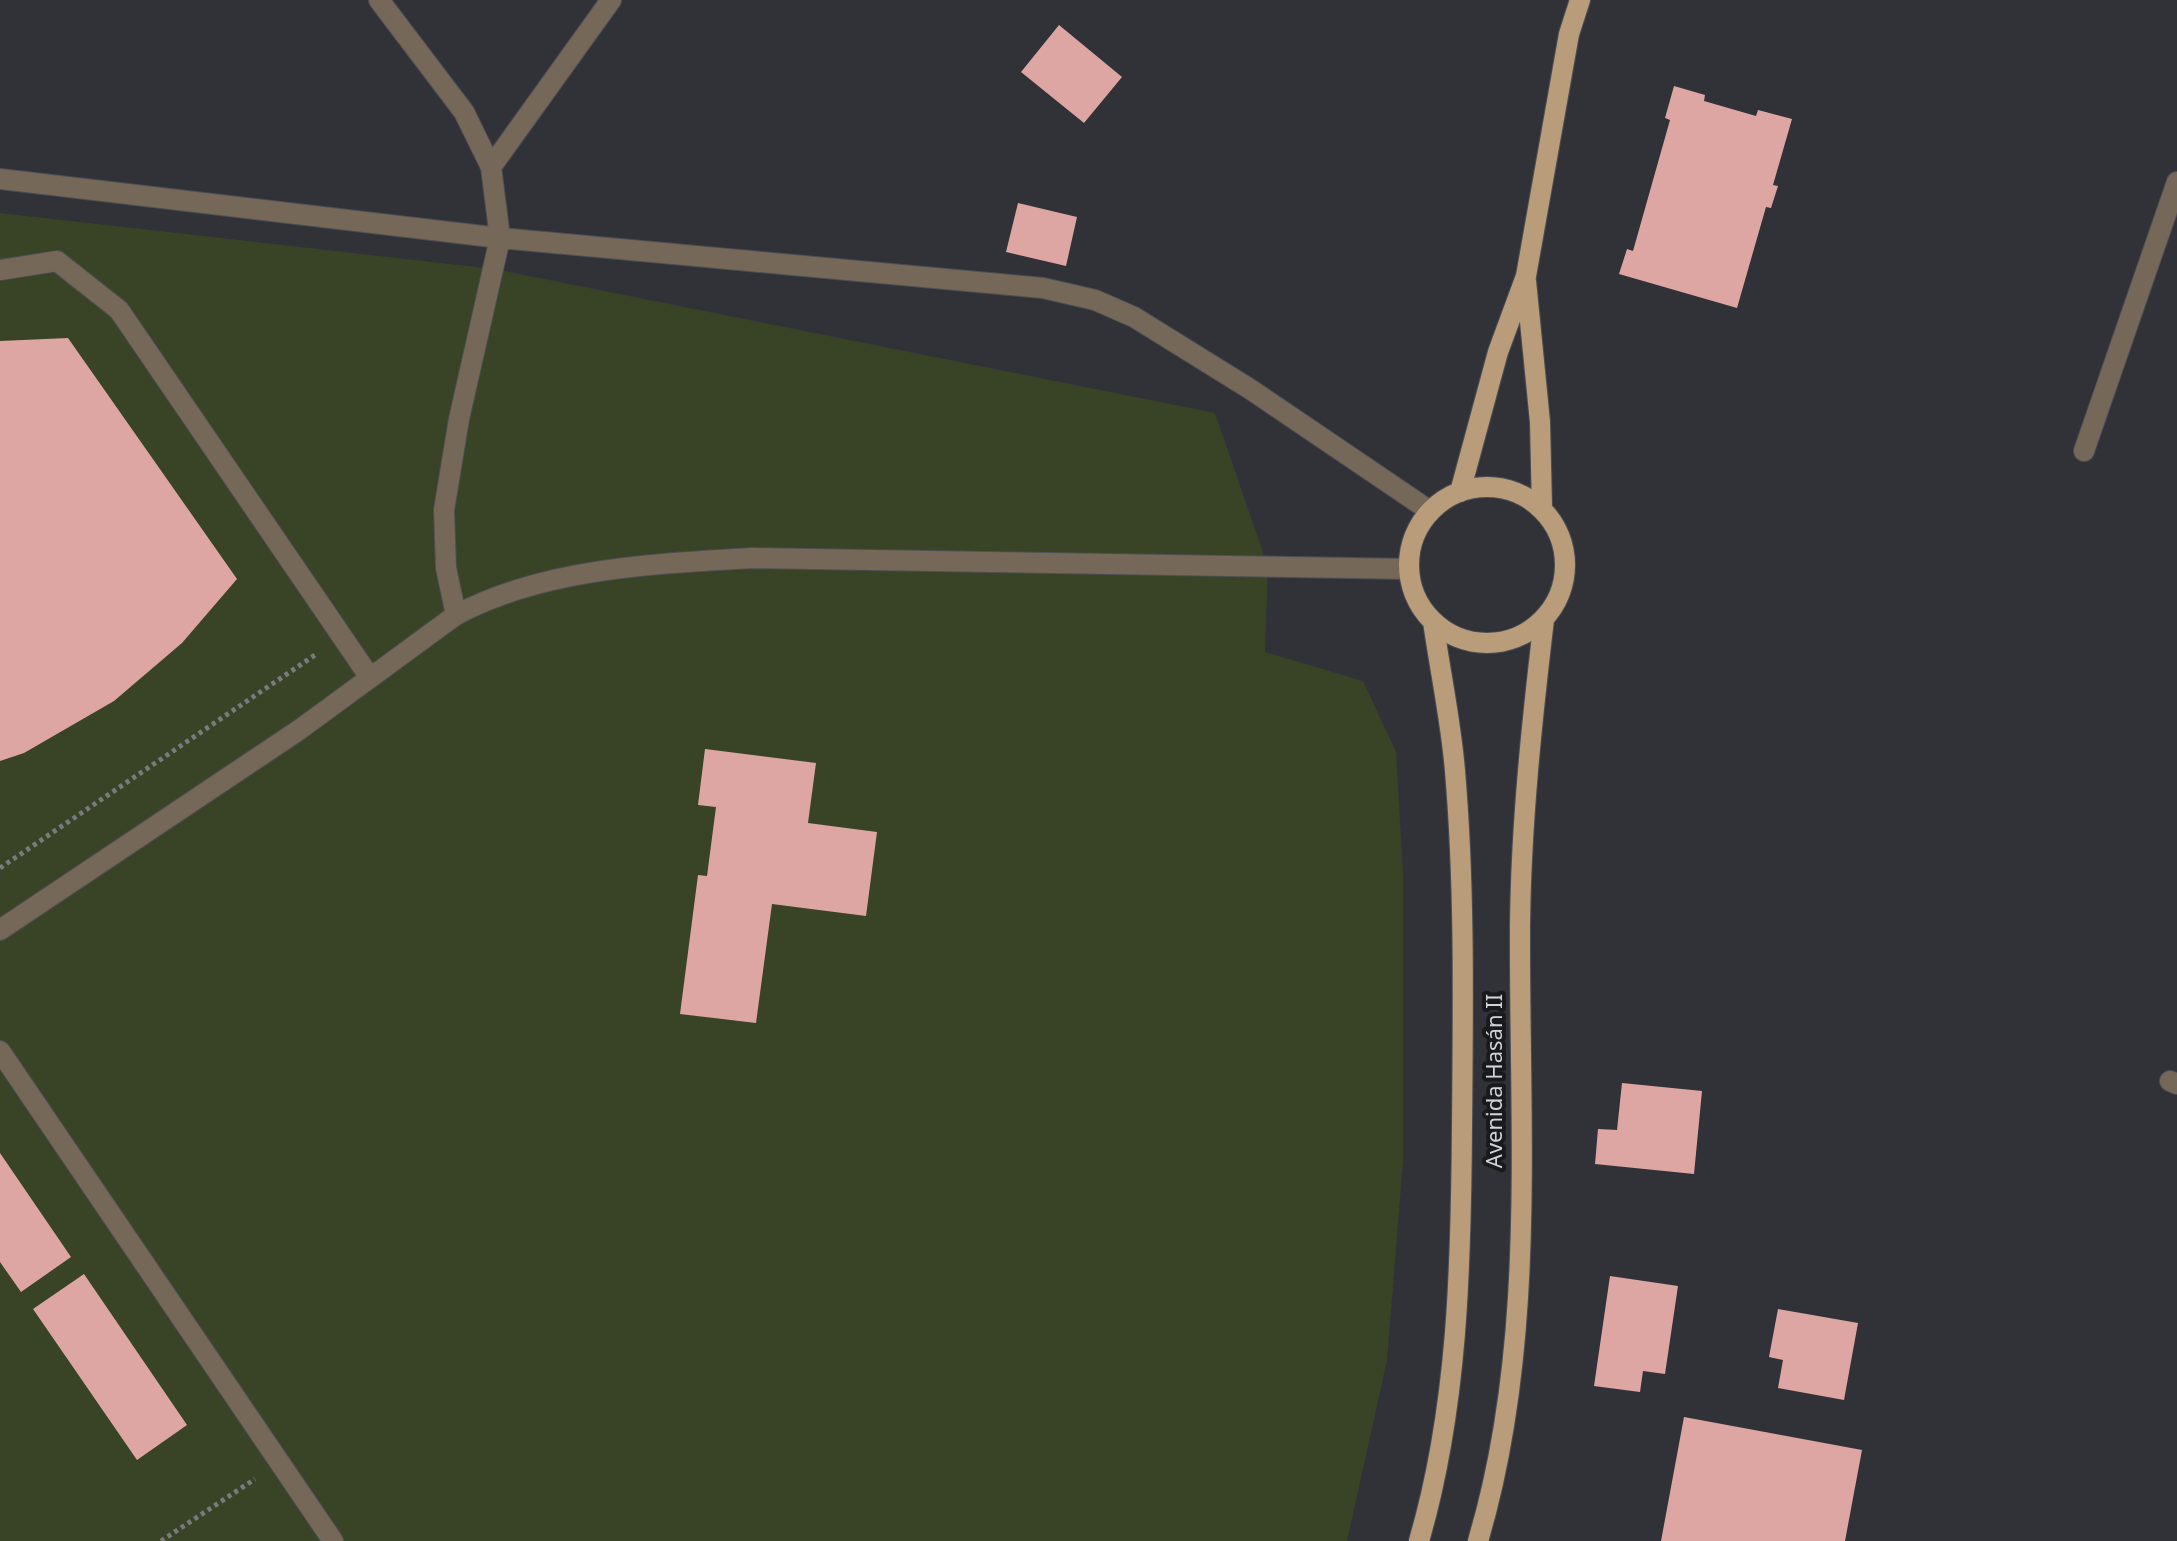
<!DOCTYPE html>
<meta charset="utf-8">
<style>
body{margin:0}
canvas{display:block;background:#303237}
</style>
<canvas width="2177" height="1541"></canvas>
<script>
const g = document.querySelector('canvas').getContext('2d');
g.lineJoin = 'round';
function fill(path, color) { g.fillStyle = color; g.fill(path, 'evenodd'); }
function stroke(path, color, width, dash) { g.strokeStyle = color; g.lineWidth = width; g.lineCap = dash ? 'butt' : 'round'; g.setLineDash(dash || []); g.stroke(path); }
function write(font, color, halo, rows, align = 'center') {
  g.font = font + ' "Noto Sans",sans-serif'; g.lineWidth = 8; g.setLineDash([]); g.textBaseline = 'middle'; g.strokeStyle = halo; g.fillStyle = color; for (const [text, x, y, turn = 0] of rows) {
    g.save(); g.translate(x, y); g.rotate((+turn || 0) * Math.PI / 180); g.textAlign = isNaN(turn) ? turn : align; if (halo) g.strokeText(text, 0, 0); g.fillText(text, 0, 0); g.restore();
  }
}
const green = new Path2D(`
 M 0,213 L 494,269 L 1215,413 L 1268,567 L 1265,652 L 1363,681 L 1396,752 L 1403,874 L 1403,1161 L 1387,1360 L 1347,1541 L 0,1541 Z`);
const building = new Path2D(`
 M 1059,25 L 1122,77 L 1084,123 L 1021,72 Z
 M 1674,86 L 1705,95 L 1704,101 L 1756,116 L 1758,110 L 1792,119 L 1773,185 L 1778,186 L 1771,208 L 1766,207 L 1737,308 L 1619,274 L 1627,249 L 1633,251 L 1670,120 L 1665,118 Z
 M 1018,203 L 1077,217 L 1066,266 L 1006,252 Z
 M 68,338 L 237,579 L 182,643 L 114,701 L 24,753 L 0,761 L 0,341 Z
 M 705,749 L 816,763 L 808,823 L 877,832 L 866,916 L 772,904 L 756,1023 L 680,1014 L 698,875 L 707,876 L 716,807 L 698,805 Z
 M 1622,1083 L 1702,1091 L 1694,1174 L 1595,1164 L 1598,1129 L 1617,1130 Z
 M 0,1153 L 71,1257 L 21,1292 L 0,1262 Z
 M 84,1274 L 187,1425 L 137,1460 L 33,1309 Z
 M 1610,1276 L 1678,1286 L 1665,1374 L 1643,1371 L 1640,1392 L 1594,1386 Z
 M 1778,1309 L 1858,1323 L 1844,1400 L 1778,1388 L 1783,1360 L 1769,1357 Z
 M 1684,1417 L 1862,1450 L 1845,1541 L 1661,1541 Z`);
const path = new Path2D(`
 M 0,868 L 318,653
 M 161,1541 L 255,1479`);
const minor = new Path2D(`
 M 379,0 L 464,112 L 491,167 L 500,238 L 459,419 L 444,510 L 446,568 L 456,615
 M 491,167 L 611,0
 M 0,179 L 500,238 L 1043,288 L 1095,300 L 1134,317 L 1250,389 L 1430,511
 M 0,270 L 57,261 L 119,310 L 369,676
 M 2084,451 L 2177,182
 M 0,930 L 299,730 L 456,615 C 544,568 654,564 752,558 L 1409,569
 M 0,1051 L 333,1541
 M 2170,1081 L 2177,1084`);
const major = new Path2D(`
 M 1526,281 L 1540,422 L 1542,508
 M1409 565a78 78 0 1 1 156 0a78 78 0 1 1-156 0Z
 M 1460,492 L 1498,352 L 1526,276 L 1569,34 L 1580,0
 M 1419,1541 C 1458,1407 1461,1266 1462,1127 C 1463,1009 1465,888 1455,771 C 1451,721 1440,671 1433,621
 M 1478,1541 C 1537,1343 1519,1130 1520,927 C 1521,823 1532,721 1544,619`);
const streetNames = [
 ["Avenida Hasán II",1496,1081,-90]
];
fill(green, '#394326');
fill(building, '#dea6a3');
stroke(minor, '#4d4f54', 22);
stroke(major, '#4d4f54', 22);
stroke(path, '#787a7e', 5, [4, 4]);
stroke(minor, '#766858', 20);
stroke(major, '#b99d7b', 20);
write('22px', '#d2d3d6', '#191a1c', streetNames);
</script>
